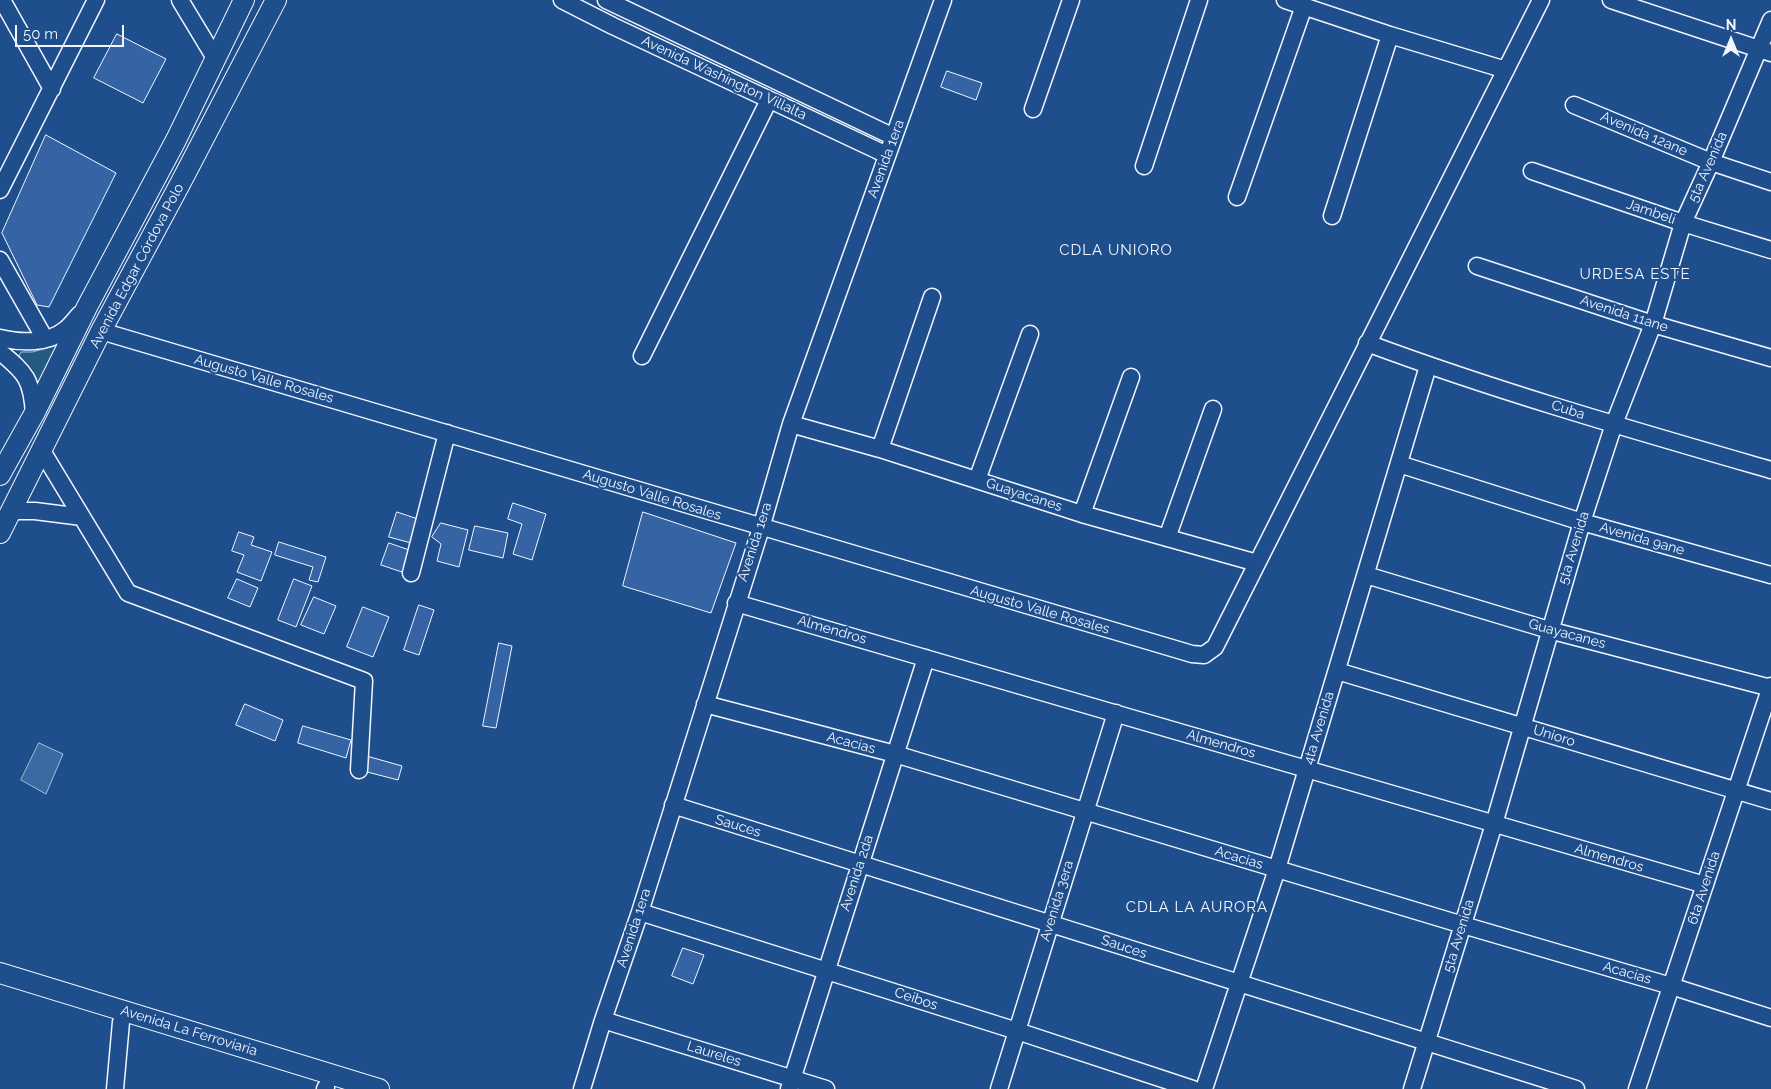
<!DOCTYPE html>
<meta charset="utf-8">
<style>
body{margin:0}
#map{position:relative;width:1771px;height:1089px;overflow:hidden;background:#1f4e8c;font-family:Raleway,sans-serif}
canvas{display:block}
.north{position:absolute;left:1706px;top:15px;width:50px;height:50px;-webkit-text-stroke:4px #1f4e8c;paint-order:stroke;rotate:0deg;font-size:14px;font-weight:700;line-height:20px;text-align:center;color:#f2f6ff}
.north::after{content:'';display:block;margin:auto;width:18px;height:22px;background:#f2f6ff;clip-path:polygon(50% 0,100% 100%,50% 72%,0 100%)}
.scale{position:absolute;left:15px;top:25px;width:109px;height:22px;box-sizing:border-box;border:2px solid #f2f6ff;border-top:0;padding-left:6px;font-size:15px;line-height:18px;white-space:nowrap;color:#f2f6ff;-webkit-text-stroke:4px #1f4e8c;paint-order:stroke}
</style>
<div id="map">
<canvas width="1771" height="1089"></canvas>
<div class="north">N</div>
<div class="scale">50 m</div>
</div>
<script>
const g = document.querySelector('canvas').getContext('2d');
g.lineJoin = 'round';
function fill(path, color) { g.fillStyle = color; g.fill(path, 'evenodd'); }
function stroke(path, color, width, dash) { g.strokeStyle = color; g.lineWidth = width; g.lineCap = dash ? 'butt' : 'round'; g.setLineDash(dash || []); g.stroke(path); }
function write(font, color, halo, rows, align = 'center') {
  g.font = font + ' Raleway,sans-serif'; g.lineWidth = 4; g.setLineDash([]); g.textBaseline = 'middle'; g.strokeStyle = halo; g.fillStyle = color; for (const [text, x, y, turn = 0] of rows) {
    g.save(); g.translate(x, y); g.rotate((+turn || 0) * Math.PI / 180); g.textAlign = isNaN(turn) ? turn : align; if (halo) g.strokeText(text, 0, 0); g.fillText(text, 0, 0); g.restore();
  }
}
const green = new Path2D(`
 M 64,344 L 40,392 L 18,358 L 21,352 L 32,352 Z`);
const water = new Path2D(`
 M 39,743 L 63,754 L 46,794 L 21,780 Z`);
const building = new Path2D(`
 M 117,34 L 166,59 L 143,103 L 94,78 Z
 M 947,71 L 982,83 L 976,100 L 941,87 Z
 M 46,135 L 116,173 L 49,307 L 37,305 L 2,233 Z
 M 513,503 L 546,514 L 532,560 L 513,554 L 522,524 L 508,519 Z
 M 397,512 L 418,519 L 411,543 L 389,537 Z
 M 643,512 L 736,543 L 711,613 L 623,586 Z
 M 441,523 L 468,530 L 459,567 L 437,561 L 441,544 L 432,537 Z
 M 475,526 L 508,533 L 503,558 L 469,550 Z
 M 239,532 L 254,537 L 251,545 L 272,552 L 261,581 L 237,572 L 244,555 L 232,551 Z
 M 279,542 L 326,557 L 318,582 L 309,580 L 313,567 L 275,555 Z
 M 389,543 L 412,551 L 405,573 L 381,565 Z
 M 237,579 L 258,588 L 250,607 L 228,598 Z
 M 294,579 L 312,586 L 296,627 L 278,620 Z
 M 314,597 L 336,606 L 324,634 L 301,625 Z
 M 419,605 L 434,610 L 419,655 L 404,650 Z
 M 363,607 L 389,617 L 373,657 L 347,647 Z
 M 499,643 L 512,646 L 496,728 L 483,726 Z
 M 245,704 L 283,720 L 275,741 L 236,725 Z
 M 303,726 L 351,740 L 346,758 L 298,743 Z
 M 356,753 L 402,766 L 398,780 L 352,768 Z
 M 683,948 L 704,955 L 693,984 L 672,976 Z`);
const minor = new Path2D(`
 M 2,0 L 52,89
 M 180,0 L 215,58
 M 562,0 L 613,26 L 887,155
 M 606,0 L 894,137
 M 1285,0 L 1390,35 L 1506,70
 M 1611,0 L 1771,53
 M 1574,105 L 1711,162 L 1771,182
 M 1033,109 L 1071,0
 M 1144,166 L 1199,0
 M 1532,171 L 1683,223 L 1771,250
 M 0,190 L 96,0
 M 1237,197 L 1304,6
 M 1332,216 L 1390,35
 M 0,260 L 45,339
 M 1477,266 L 1653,324 L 1771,358
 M 101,331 C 465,438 828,548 1192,654 L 1204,655 L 1215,647 L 1541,0
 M 0,338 C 21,343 48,344 66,329 C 71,325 75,319 80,314
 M 1367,343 C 1499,392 1636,431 1771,470
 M 0,352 C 26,373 32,380 34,414
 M 642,356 L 769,100
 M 791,424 L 880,449 L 1082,514 L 1257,563
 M 880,449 L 932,297
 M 42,451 L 128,593 L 364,681 L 359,770
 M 1399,464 L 1582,522 L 1771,575
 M 977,480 L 1030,334
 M 11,511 L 35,511 L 82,517
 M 1082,514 L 1131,377
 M 1167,538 L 1213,409
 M 411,573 L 447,433
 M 1366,575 L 1549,630 L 1771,688
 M 736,603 L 1705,885
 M 1337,671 L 1771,801
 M 705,704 L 895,754 L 1463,925 L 1671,986 L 1771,1018
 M 673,805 L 1576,1089
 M 640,912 L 1017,1031 L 1193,1089
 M 603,1020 L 826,1089
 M 115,1089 L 121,1022
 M 325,1089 L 326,1087
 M 582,1089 L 603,1020 L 640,912 L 761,528 L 791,424 L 943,0
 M 789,1089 L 926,658
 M 999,1089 L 1116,713
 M 1204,1089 L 1277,869 L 1428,366
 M 1412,1089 L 1494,824 L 1582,522 L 1614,424 L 1653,324 L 1683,223 L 1711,162 L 1771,20
 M 1637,1089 L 1771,686`);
const major = new Path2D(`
 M 0,475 L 34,414 L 88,305 L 176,140 L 244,0
 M 0,533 L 101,331 L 180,184 L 276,0
 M 0,973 L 379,1089`);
const streetNames = [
 ["Avenida Washington Villalta",724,78,25],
 ["Avenida 12ane",1644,134,23],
 ["Avenida 1era",886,159,-70],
 ["5ta Avenida",1708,167,-66],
 ["Jambeli",1651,212,19],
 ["Avenida Edgar Córdova Polo",137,266,-62],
 ["Avenida 11ane",1624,314,18],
 ["Augusto Valle Rosales",264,379,16],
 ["Cuba",1568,410,18],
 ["Augusto Valle Rosales",652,495,17],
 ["Guayacanes",1024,495,18],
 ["Avenida 9ane",1642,539,16],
 ["Avenida 1era",755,542,-72],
 ["5ta Avenida",1574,548,-73],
 ["Augusto Valle Rosales",1040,610,16],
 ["Almendros",832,630,16],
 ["Guayacanes",1567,634,15],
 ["4ta Avenida",1319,728,-73],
 ["Unioro",1554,736,17],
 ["Acacias",851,743,15],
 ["Almendros",1221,744,16],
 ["Sauces",738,826,17],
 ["Acacias",1239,858,17],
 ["Almendros",1609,858,16],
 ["Avenida 2da",857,873,-72],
 ["6ta Avenida",1704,888,-72],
 ["Avenida 3era",1057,901,-73],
 ["Avenida 1era",634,928,-72],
 ["5ta Avenida",1459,936,-73],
 ["Sauces",1124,947,18],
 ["Acacias",1627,973,16],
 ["Ceibos",916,999,18],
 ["Avenida La Ferroviaria",189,1031,17],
 ["Laureles",714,1054,17]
];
const neighbourhoodNames = [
 ["CDLA UNIORO",1116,250],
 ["URDESA ESTE",1635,274],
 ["CDLA LA AURORA",1197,907]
];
fill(green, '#245a82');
stroke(green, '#a8bbd7', 1);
fill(water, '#3b69a3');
stroke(water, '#a8bbd7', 1);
fill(building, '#3563a3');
stroke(building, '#f2f6ff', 1);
stroke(minor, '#f2f6ff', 19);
stroke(major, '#f2f6ff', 22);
stroke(minor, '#1f4e8c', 16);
stroke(major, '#1f4e8c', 20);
write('14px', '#f2f6ff', '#1f4e8c', streetNames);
g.letterSpacing = '1px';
write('15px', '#f2f6ff', '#1f4e8c', neighbourhoodNames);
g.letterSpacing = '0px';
</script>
